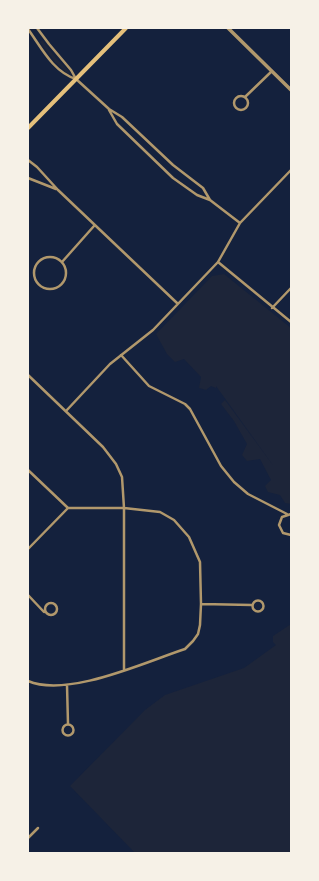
<!DOCTYPE html>
<style>
body{margin:0}
#map{position:relative;width:319px;height:881px;overflow:hidden;background:#14213d;font-family:Georgia,serif}
canvas{display:block}
.frame{position:absolute;inset:0;border:29px solid #f6f1e7;pointer-events:none}
</style>
<div id="map">
<canvas width="319" height="881"></canvas>
<div class="frame"></div>
</div>
<script>
const g = document.querySelector('canvas').getContext('2d');
g.lineJoin = 'round';
function fill(path, color) { g.fillStyle = color; g.fill(path, 'evenodd'); }
function stroke(path, color, width, dash) { g.strokeStyle = color; g.lineWidth = width; g.lineCap = dash ? 'butt' : 'round'; g.setLineDash(dash || []); g.stroke(path); }
const green = new Path2D(`
 M 42,40 L 56,58 L 70,72 L 68,74 L 55,62 L 40,42 Z
 M 224,274 L 291,328 L 291,504 L 285,503 L 280,495 L 268,492 L 265,486 L 271,480 L 260,459 L 247,461 L 242,455 L 247,444 L 234,421 L 221,404 L 225,400 L 275,468 L 216,386 L 216,388 L 211,386 L 206,390 L 199,388 L 201,377 L 184,359 L 175,362 L 167,354 L 156,334 L 212,276 Z
 M 291,624 L 291,853 L 135,853 L 70,786 L 145,710 L 165,695 L 244,668 L 276,645 L 273,642 L 273,636 Z`);
const minor = new Path2D(`
 M 37,28 L 49,44 L 71,70 L 76,79 L 109,109 L 122,117 L 173,165 L 203,188 L 210,200
 M 28,29 C 41,47 53,72 76,79
 M234 103a7 7 0 1 1 14 0a7 7 0 1 1-14 0Z
 M 245,97 L 272,71
 M 109,110 L 117,124 L 173,178 L 197,195 L 210,200 L 240,223
 M 28,160 L 37,167 L 58,190 L 177,303
 M 28,178 L 56,189
 M34 273a16 16 0 1 1 32 0a16 16 0 1 1-32 0Z
 M 62,262 L 94,226
 M 218,262 L 291,322
 M 272,308 L 291,288
 M 121,355 L 149,386 L 185,404 L 190,409 L 221,466 L 234,482 L 248,494 L 287,514
 M 28,375 L 103,447 L 116,464 L 122,477 L 124,508 L 124,669
 M 66,411 L 110,364 L 153,330 L 218,262 L 240,223 L 291,170
 M 28,470 L 68,508
 M 291,514 L 282,517 L 279,525 L 283,533 L 291,535
 M 28,549 L 68,508
 M 28,595 L 44,612
 M252.5 606a5.5 5.5 0 1 1 11 0a5.5 5.5 0 1 1-11 0Z
 M45 609a6 6 0 1 1 12 0a6 6 0 1 1-12 0Z
 M 201,604 L 252,605
 M 28,681 C 68,698 145,662 185,649 L 193,641 L 198,634 L 200,625 L 201,604 L 200,562 L 189,537 L 174,520 L 160,512 L 124,508 L 68,508
 M 67,685 L 68,724
 M62.5 730a5.5 5.5 0 1 1 11 0a5.5 5.5 0 1 1-11 0Z
 M 28,838 L 38,828`);
const tertiary = new Path2D(`
 M 228,28 L 291,90`);
const secondary = new Path2D(`
 M 28,128 L 126,28`);
fill(green, '#1d2539');
stroke(minor, '#b1986c', 2.5);
stroke(tertiary, '#b1986c', 3.5);
stroke(secondary, '#e5c07b', 4);
</script>
